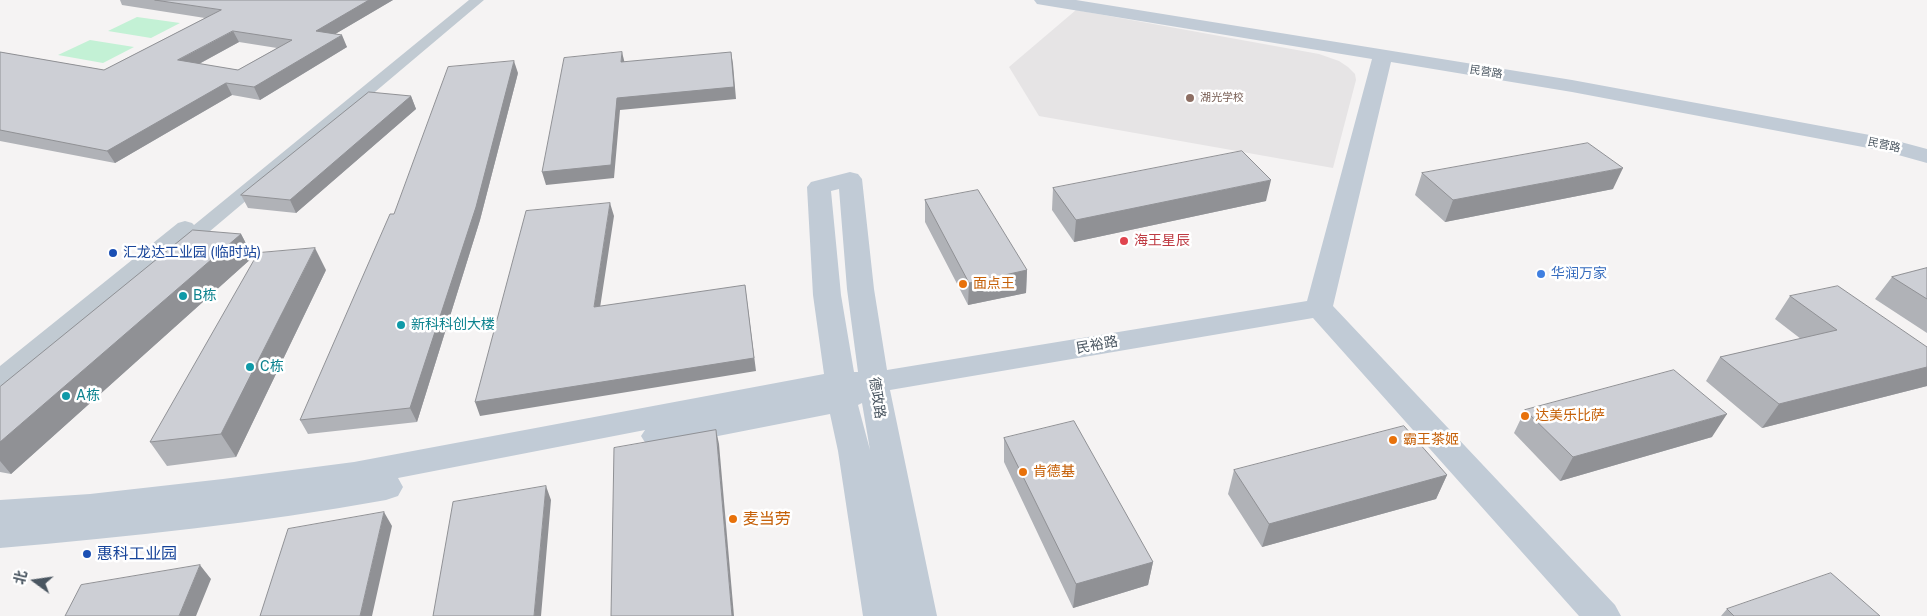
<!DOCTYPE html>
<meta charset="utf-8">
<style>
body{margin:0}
#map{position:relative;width:1927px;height:616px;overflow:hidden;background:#f5f3f3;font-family:"Public Sans","Noto Sans SC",sans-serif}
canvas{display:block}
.north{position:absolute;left:10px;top:556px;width:50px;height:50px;-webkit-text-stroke:4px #fff;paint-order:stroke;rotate:284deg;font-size:14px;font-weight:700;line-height:20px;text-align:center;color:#4a5661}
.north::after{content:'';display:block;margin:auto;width:18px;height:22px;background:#4a5661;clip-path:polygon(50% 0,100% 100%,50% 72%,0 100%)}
</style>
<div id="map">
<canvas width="1927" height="616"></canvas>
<div class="north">北</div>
</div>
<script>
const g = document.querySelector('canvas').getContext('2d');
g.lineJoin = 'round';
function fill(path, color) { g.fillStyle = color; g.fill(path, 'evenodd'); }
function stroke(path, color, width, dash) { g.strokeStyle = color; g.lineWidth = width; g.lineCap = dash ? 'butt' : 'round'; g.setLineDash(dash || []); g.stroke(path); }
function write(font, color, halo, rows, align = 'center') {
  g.font = font + ' "Public Sans","Noto Sans SC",sans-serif'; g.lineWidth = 5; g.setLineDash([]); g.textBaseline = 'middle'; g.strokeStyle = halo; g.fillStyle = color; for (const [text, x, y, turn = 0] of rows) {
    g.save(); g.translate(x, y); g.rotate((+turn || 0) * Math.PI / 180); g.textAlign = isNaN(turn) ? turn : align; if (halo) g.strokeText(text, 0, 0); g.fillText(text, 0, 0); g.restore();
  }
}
const education = new Path2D(`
 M 1076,10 L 1319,54 L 1339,61 L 1348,67 L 1355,74 L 1356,80 L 1333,168 L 1039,116 L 1009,67 Z`);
const green = new Path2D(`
 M 137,17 L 180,23 L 151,38 L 108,31 Z
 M 90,40 L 134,47 L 103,63 L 58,55 Z`);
const street = new Path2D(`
 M 469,0 L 484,0 L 184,253 L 177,255 L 170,253 L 168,251 L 8,384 L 0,386 L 0,366 L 178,223 L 185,221 L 192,223 L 194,225 Z`);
const secondary = new Path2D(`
 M 1034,0 L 1076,0 L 1572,80 L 1886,138 L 1927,149 L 1927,163 L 1884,151 L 1572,92 L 1391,62 L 1333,306 L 1615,605 L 1621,616 L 1579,616 L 1313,318 L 890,390 L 937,616 L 863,616 L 838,451 L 830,414 L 657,448 L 646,444 L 641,436 L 645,430 L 398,478 L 403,487 L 398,496 L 386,500 C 258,523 129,537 0,548 L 0,500 L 90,494 L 223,479 L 354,462 L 824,374 L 813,295 L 807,187 L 811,182 L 850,172 L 858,174 L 862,179 L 874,289 L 887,370 L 1307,301 L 1372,59 L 1043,5 L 1037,4 ZM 839,189 L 847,289 L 858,372 L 854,372 L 841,295 L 831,191 ZM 862,403 L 870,450 L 858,405 Z`);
const wall = new Path2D(`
 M 120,0 L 393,0 L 335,34 L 347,47 L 260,100 L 232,95 L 115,163 L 0,141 L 0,52 L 104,70 L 205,18 L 122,5 ZM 239,42 L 277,48 L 238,70 L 199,64 Z
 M 518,73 L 480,220 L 417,422 L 308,434 L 300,420 Z
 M 411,96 L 416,109 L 296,213 L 248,208 L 241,195 Z
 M 1422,173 L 1613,189 L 1445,222 L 1415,195 Z
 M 1053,188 L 1266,201 L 1074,242 L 1052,210 Z
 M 925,200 L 1027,270 L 1026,293 L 968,305 L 925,222 Z
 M 241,234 L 253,257 L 11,474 L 0,472 L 0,387 Z
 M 1927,268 L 1927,333 L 1875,299 L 1892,277 Z
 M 326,270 L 236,457 L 167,466 L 150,442 Z
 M 1790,296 L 1927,347 L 1927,386 L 1762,428 L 1706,381 L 1720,357 L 1801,339 L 1775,319 Z
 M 1525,410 L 1712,437 L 1560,481 L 1514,433 Z
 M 1004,438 L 1153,562 L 1148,585 L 1073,608 L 1004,462 Z
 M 1234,470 L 1447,475 L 1436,499 L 1262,547 L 1228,494 Z
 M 1727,609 L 1880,616 L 1721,616 Z`);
const shadedWall = new Path2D(`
 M 369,0 L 393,0 L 320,43 L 316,31 Z
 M 233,31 L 239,42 L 184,72 L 178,60 Z
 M 342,35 L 347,47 L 260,100 L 254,87 Z
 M 622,52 L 625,64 L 621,62 Z
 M 731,52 L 733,64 L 736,99 L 620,110 L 614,178 L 546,185 L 542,172 L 617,98 Z
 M 514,61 L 518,73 L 480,220 L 417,422 L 410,408 Z
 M 226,83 L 232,95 L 115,163 L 107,151 Z
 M 411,96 L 416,109 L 296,213 L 290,200 Z
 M 1623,168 L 1613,189 L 1445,222 L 1453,200 Z
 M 1271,180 L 1266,201 L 1074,242 L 1076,220 Z
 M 610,203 L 614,216 L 598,321 L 594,307 Z
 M 241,234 L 253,257 L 11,474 L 0,461 L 0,442 Z
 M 315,248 L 326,270 L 236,457 L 221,434 Z
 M 1027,270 L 1026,293 L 968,305 L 969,283 Z
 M 745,285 L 756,371 L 480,416 L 475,402 Z
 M 1927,367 L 1927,386 L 1762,428 L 1779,404 Z
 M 1727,414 L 1712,437 L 1560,481 L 1573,457 Z
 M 716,430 L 719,444 L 734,616 L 732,616 Z
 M 1447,475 L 1436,499 L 1262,547 L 1269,524 Z
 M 546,486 L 551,500 L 541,616 L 534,616 Z
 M 384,512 L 392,526 L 372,616 L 360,616 Z
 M 1153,562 L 1148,585 L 1073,608 L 1076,584 Z
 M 200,565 L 211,579 L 196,616 L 179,616 Z`);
const building = new Path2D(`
 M 155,0 L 369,0 L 316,31 L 342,35 L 254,87 L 226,83 L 107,151 L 0,130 L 0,52 L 104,70 L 221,10 ZM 233,31 L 292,40 L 238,70 L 178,60 Z
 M 622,52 L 621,62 L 731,52 L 734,87 L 617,98 L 611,165 L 542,172 L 564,58 Z
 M 514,61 L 476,207 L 410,408 L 300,420 L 390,214 L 394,214 L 448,67 Z
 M 369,92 L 411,96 L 290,200 L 241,195 Z
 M 1588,143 L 1623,168 L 1453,200 L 1422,173 Z
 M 1242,151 L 1271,180 L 1076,220 L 1053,188 Z
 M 978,190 L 1027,270 L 969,283 L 925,200 Z
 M 610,203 L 594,307 L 745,285 L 754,358 L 475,402 L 526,211 Z
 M 193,230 L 241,234 L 0,442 L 0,387 Z
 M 315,248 L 221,434 L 150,442 L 258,253 Z
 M 1927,268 L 1927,299 L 1892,277 Z
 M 1838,286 L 1927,347 L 1927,367 L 1779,404 L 1720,357 L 1837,330 L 1790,296 Z
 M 1674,370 L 1727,414 L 1573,457 L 1525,410 Z
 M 1074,421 L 1153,562 L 1076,584 L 1004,438 Z
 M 1404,426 L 1447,475 L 1269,524 L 1234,470 Z
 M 716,430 L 732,616 L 611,616 L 614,448 Z
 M 546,486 L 534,616 L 433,616 L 453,502 Z
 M 384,512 L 360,616 L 260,616 L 288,529 Z
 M 200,565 L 179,616 L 65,616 L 81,585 Z
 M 1831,573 L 1880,616 L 1734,616 L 1727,609 Z`);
const markers = [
 [1190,98,5,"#8d6e63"],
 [1124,241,5,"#e0444e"],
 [113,253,5,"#1a4fb4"],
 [1541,274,5,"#3f7fe0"],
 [963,284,5,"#e8710a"],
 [183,296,5,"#0f9aa8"],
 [401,325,5,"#0f9aa8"],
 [250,367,5,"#0f9aa8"],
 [66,396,5,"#0f9aa8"],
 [1525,416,5,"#e8710a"],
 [1393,440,5,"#e8710a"],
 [1023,472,5,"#e8710a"],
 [733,519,5,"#e8710a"],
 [87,554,5,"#1a4fb4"]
];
const farStreetnames = [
 ["民营路",1486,72,9],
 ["民营路",1884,145,12]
];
const farEducationnames = [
 ["湖光学校",1200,98]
];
const healthNames = [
 ["海王星辰",1134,241]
];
const transitNames = [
 ["汇龙达工业园 (临时站)",123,253]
];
const shopNames = [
 ["华润万家",1551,274]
];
const foodNames = [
 ["面点王",973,284],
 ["达美乐比萨",1535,416],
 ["霸王茶姬",1403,440],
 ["肯德基",1033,472]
];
const cultureNames = [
 ["B栋",193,296],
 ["新科科创大楼",411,325],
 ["C栋",260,367],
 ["A栋",76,396]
];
const streetNames = [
 ["民裕路",1097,345,-10],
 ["德政路",877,398,81]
];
const nearFoodnames = [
 ["麦当劳",743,519]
];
const nearTransitnames = [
 ["惠科工业园",97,554]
];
fill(education, '#e6e4e5');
fill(green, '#c3f1d5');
fill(street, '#c1cad2');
fill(secondary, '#c1cbd6');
fill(wall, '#b0b2b7');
fill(shadedWall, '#909195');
fill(building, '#cdcfd5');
stroke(building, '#909195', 1);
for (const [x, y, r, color] of markers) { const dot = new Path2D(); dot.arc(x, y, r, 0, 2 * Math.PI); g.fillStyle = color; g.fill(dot); stroke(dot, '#fff', 2); }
write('11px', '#4a5661', '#fff', farStreetnames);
write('11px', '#785e54', '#fff', farEducationnames, 'left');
write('14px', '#be3a42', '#fff', healthNames, 'left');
write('14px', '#164399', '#fff', transitNames, 'left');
write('14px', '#366cbe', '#fff', shopNames, 'left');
write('14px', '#c56008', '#fff', foodNames, 'left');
write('14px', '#0d838f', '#fff', cultureNames, 'left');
write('14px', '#4a5661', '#fff', streetNames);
write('16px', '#c56008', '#fff', nearFoodnames, 'left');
write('16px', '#164399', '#fff', nearTransitnames, 'left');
</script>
